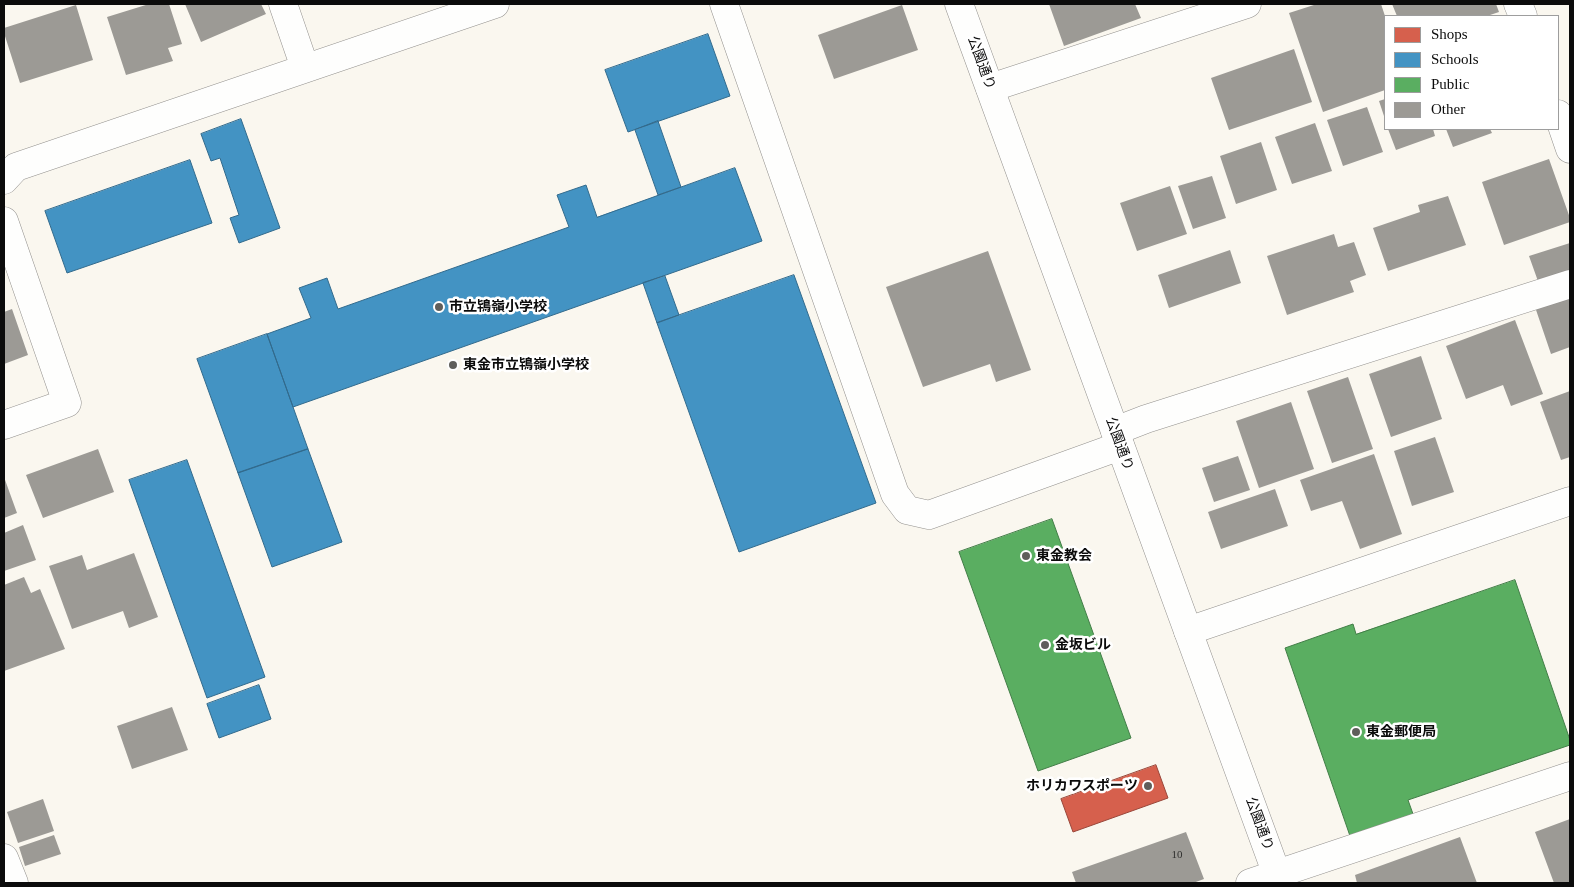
<!DOCTYPE html>
<meta charset="utf-8">
<style>
body{margin:0}
#map{position:relative;width:1574px;height:887px;overflow:hidden;background:#faf7ef;font-family:"Times New Roman",serif}
canvas{display:block}
.frame{position:absolute;inset:0;border:5px solid #0b0b0b;pointer-events:none}
.legend{position:absolute;left:1384px;top:15px;width:175px;height:115px;box-sizing:border-box;background:#fff;border:1px solid #9d9d9d;margin:0;padding:6px 9px;list-style:none;font-size:15px;color:#0b0b0b}
.legend li{display:flex;align-items:center;gap:10px;height:25px}
.legend b{width:25px;border:1px solid #9d9d9d}
</style>
<div id="map">
<canvas width="1574" height="887"></canvas>
<div class="frame"></div>
<ul class="legend">
<li><b style="height:14px;background:#d6604d"></b>Shops</li>
<li><b style="height:14px;background:#4393c3"></b>Schools</li>
<li><b style="height:14px;background:#5aae61"></b>Public</li>
<li><b style="height:14px;background:#9c9a95"></b>Other</li>
</ul>
</div>
<script>
const g = document.querySelector('canvas').getContext('2d');
g.lineJoin = 'round';
function fill(path, color) { g.fillStyle = color; g.fill(path, 'evenodd'); }
function stroke(path, color, width, dash) { g.strokeStyle = color; g.lineWidth = width; g.lineCap = dash ? 'butt' : 'round'; g.setLineDash(dash || []); g.stroke(path); }
function write(font, color, halo, rows, align = 'center') {
  g.font = font + ' "Times New Roman","Noto Sans JP",serif'; g.lineWidth = 5; g.setLineDash([]); g.textBaseline = 'middle'; g.strokeStyle = halo; g.fillStyle = color; for (const [text, x, y, turn = 0] of rows) {
    g.save(); g.translate(x, y); g.rotate((+turn || 0) * Math.PI / 180); g.textAlign = isNaN(turn) ? turn : align; if (halo) g.strokeText(text, 0, 0); g.fillText(text, 0, 0); g.restore();
  }
}
const shops = new Path2D(`
 M 1156,765 L 1168,798 L 1073,832 L 1061,799 Z`);
const schools = new Path2D(`
 M 708,34 L 730,96 L 628,132 L 605,70 Z
 M 241,119 L 280,228 L 239,243 L 230,218 L 239,215 L 220,158 L 211,161 L 201,134 Z
 M 658,121 L 681,187 L 658,195 L 635,130 Z
 M 190,160 L 212,223 L 67,273 L 45,211 Z
 M 735,168 L 762,241 L 293,407 L 267,334 L 311,318 L 299,288 L 327,278 L 338,309 L 569,227 L 557,195 L 586,185 L 597,217 Z
 M 794,275 L 876,503 L 739,552 L 657,323 Z
 M 665,276 L 679,315 L 657,323 L 643,283 Z
 M 267,334 L 308,449 L 238,473 L 197,359 Z
 M 308,449 L 342,542 L 272,567 L 238,473 Z
 M 187,460 L 265,677 L 207,698 L 129,480 Z
 M 259,685 L 271,719 L 219,738 L 207,704 Z`);
const public = new Path2D(`
 M 1052,519 L 1131,738 L 1038,771 L 959,552 Z
 M 1515,580 L 1570,740 L 1570,745 L 1408,800 L 1413,814 L 1350,836 L 1285,648 L 1353,624 L 1356,634 Z`);
const building = new Path2D(`
 M 149,4 L 169,4 L 182,44 L 168,48 L 173,61 L 126,75 L 107,17 Z
 M 185,4 L 261,4 L 266,14 L 201,42 Z
 M 1049,4 L 1135,4 L 1141,18 L 1064,46 Z
 M 1317,4 L 1381,4 L 1385,16 L 1385,90 L 1323,112 L 1289,13 Z
 M 1392,4 L 1496,4 L 1499,12 L 1487,16 L 1397,16 Z
 M 76,5 L 93,60 L 20,83 L 4,33 L 4,28 Z
 M 902,5 L 918,50 L 834,79 L 818,35 Z
 M 1294,49 L 1312,102 L 1229,130 L 1211,78 Z
 M 1385,99 L 1385,119 L 1379,101 Z
 M 1367,107 L 1383,152 L 1343,166 L 1327,120 Z
 M 1315,123 L 1332,171 L 1292,184 L 1275,137 Z
 M 1388,129 L 1433,129 L 1435,136 L 1396,150 Z
 M 1446,129 L 1490,129 L 1492,133 L 1453,147 Z
 M 1261,142 L 1277,190 L 1236,204 L 1220,156 Z
 M 1549,159 L 1570,218 L 1570,222 L 1504,245 L 1482,182 Z
 M 1212,176 L 1226,218 L 1193,229 L 1178,186 Z
 M 1170,186 L 1187,234 L 1137,251 L 1120,203 Z
 M 1448,196 L 1466,245 L 1388,271 L 1373,228 L 1420,212 L 1418,205 Z
 M 1334,234 L 1338,247 L 1354,242 L 1366,275 L 1350,281 L 1354,292 L 1287,315 L 1267,256 Z
 M 1570,243 L 1570,273 L 1539,284 L 1529,256 Z
 M 1230,250 L 1241,283 L 1169,308 L 1158,275 Z
 M 988,251 L 1031,370 L 996,382 L 990,364 L 923,387 L 886,287 Z
 M 1570,292 L 1570,347 L 1551,354 L 1534,304 Z
 M 12,309 L 28,355 L 4,364 L 4,312 Z
 M 1515,320 L 1543,394 L 1511,406 L 1503,385 L 1466,399 L 1446,346 Z
 M 1421,356 L 1442,419 L 1391,437 L 1369,374 Z
 M 1348,377 L 1373,449 L 1332,463 L 1307,391 Z
 M 1570,391 L 1570,457 L 1561,460 L 1540,402 Z
 M 1291,402 L 1314,469 L 1259,488 L 1236,421 Z
 M 1435,437 L 1454,492 L 1412,506 L 1394,451 Z
 M 98,449 L 114,492 L 43,518 L 26,475 Z
 M 1374,454 L 1402,534 L 1360,549 L 1342,501 L 1311,511 L 1300,480 Z
 M 1238,456 L 1250,490 L 1214,502 L 1202,468 Z
 M 4,477 L 17,513 L 4,518 Z
 M 1275,489 L 1288,526 L 1221,549 L 1208,512 Z
 M 23,525 L 36,560 L 4,571 L 4,533 Z
 M 134,553 L 158,617 L 129,628 L 123,611 L 72,629 L 49,566 L 82,555 L 87,570 Z
 M 24,577 L 31,593 L 40,589 L 65,649 L 4,671 L 4,585 Z
 M 172,707 L 188,750 L 132,769 L 117,726 Z
 M 43,799 L 54,831 L 18,843 L 7,812 Z
 M 1570,819 L 1570,883 L 1554,883 L 1535,832 Z
 M 1186,832 L 1204,879 L 1193,883 L 1076,883 L 1072,872 Z
 M 54,835 L 61,854 L 25,866 L 19,847 Z
 M 1460,837 L 1477,883 L 1357,883 L 1355,875 Z`);
const minor = new Path2D(`
 M 283,4 L 305,68
 M 724,4 L 895,494 L 907,510 L 929,515 L 1120,446
 M 1518,4 L 1523,16
 M 990,88 L 1247,4
 M 1558,114 L 1570,149
 M 4,180 L 16,167 L 495,4
 M 4,221 L 67,403 L 4,425
 M 1115,431 L 1146,419 L 1570,284
 M 1188,631 L 1570,501
 M 4,858 L 14,883
 M 1250,883 L 1570,776`);
const tertiary = new Path2D(`
 M 959,4 L 1280,883`);
const markers = [
 [439,307,5,"#5f5e5b"],
 [453,365,5,"#5f5e5b"],
 [1026,556,5,"#5f5e5b"],
 [1045,645,5,"#5f5e5b"],
 [1356,732,5,"#5f5e5b"],
 [1148,786,5,"#5f5e5b"]
];
const numberNames = [
 ["10",1177,855]
];
const streetNames = [
 ["公園通り",981,63,70],
 ["公園通り",1119,444,70],
 ["公園通り",1259,824,70]
];
const poiNames = [
 ["市立鴇嶺小学校",449,307],
 ["東金市立鴇嶺小学校",463,365],
 ["東金教会",1036,556],
 ["金坂ビル",1055,645],
 ["東金郵便局",1366,732],
 ["ホリカワスポーツ",1138,786,"right"]
];
fill(shops, '#d6604d');
stroke(shops, '#994639', 1);
fill(schools, '#4393c3');
stroke(schools, '#326a8c', 1);
fill(public, '#5aae61');
stroke(public, '#427d47', 1);
fill(building, '#9c9a95');
stroke(minor, '#93918e', 29);
stroke(tertiary, '#93918e', 29);
stroke(minor, '#fefefd', 28);
stroke(tertiary, '#fefefd', 28);
for (const [x, y, r, color] of markers) { const dot = new Path2D(); dot.arc(x, y, r, 0, 2 * Math.PI); g.fillStyle = color; g.fill(dot); stroke(dot, '#fff', 2); }
write('11px', '#2f2f2e', null, numberNames);
write('14px', '#0b0b0b', '#fff', streetNames);
write('bold 14px', '#0b0b0b', '#fff', poiNames, 'left');
</script>
